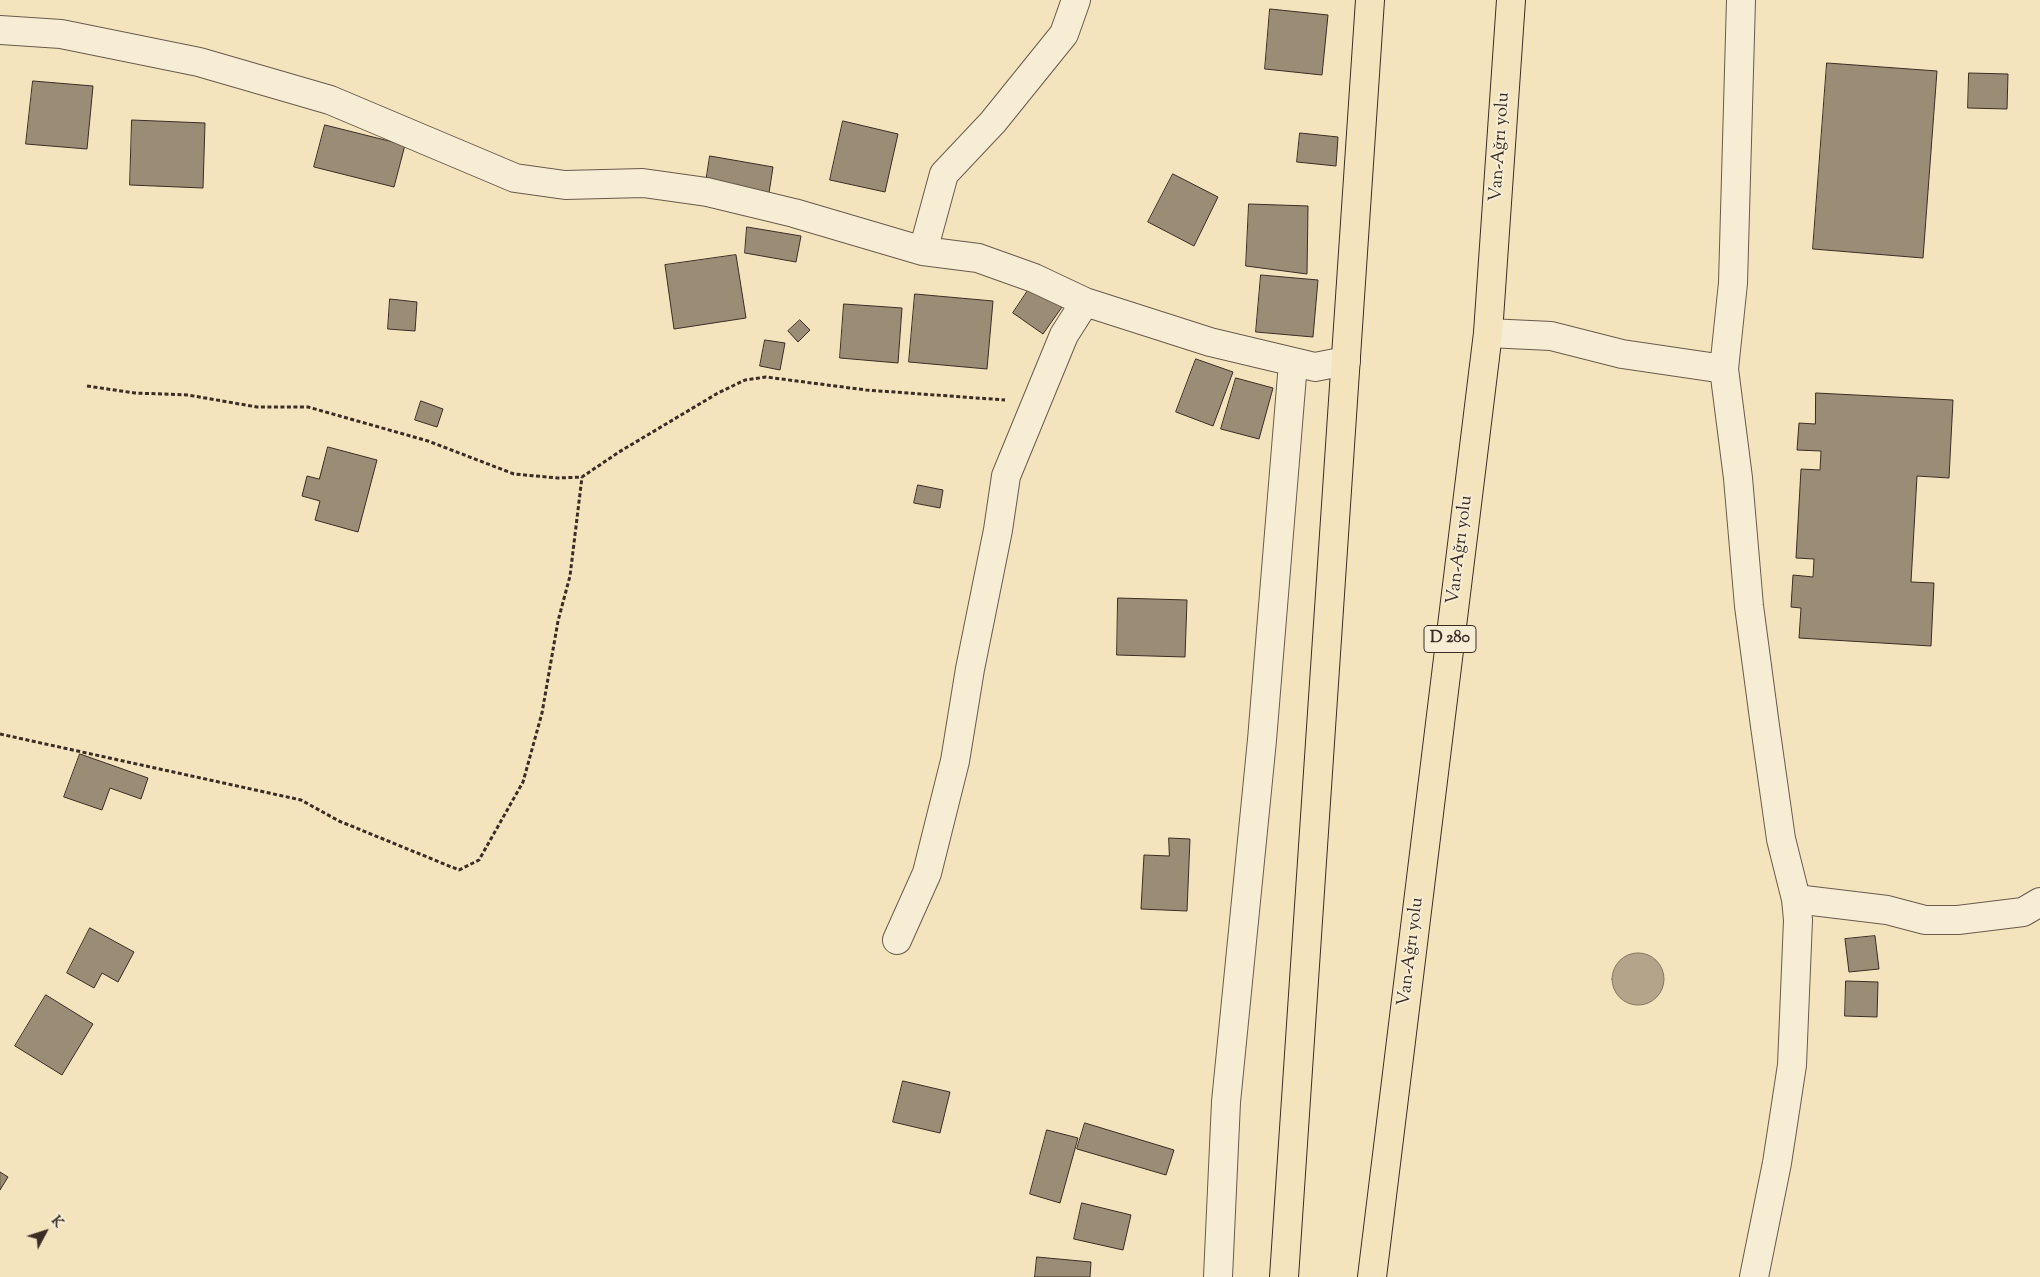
<!DOCTYPE html>
<meta charset="utf-8">
<style>
body{margin:0}
#map{position:relative;width:2040px;height:1277px;overflow:hidden;background:#f3e4be;font-family:"Sorts Mill Goudy",serif}
canvas{display:block}
.north{position:absolute;left:20px;top:1207px;width:50px;height:50px;-webkit-text-stroke:4px #f7edd5;paint-order:stroke;rotate:50deg;font-size:14px;font-weight:700;line-height:20px;text-align:center;color:#3b2c25}
.north::after{content:'';display:block;margin:auto;width:18px;height:22px;background:#3b2c25;clip-path:polygon(50% 0,100% 100%,50% 72%,0 100%)}
</style>
<div id="map">
<canvas width="2040" height="1277"></canvas>
<div class="north">K</div>
</div>
<script>
const g = document.querySelector('canvas').getContext('2d');
g.lineJoin = 'round';
function fill(path, color) { g.fillStyle = color; g.fill(path, 'evenodd'); }
function stroke(path, color, width, dash) { g.strokeStyle = color; g.lineWidth = width; g.lineCap = dash ? 'butt' : 'round'; g.setLineDash(dash || []); g.stroke(path); }
function write(font, color, halo, rows, align = 'center') {
  g.font = font + ' "Sorts Mill Goudy",serif'; g.lineWidth = 4; g.setLineDash([]); g.textBaseline = 'middle'; g.strokeStyle = halo; g.fillStyle = color; for (const [text, x, y, turn = 0] of rows) {
    g.save(); g.translate(x, y); g.rotate((+turn || 0) * Math.PI / 180); g.textAlign = isNaN(turn) ? turn : align; if (halo) g.strokeText(text, 0, 0); g.fillText(text, 0, 0); g.restore();
  }
}
const water = new Path2D(`
 M1612 979a26 26 0 1 1 52 0a26 26 0 1 1-52 0Z`);
const building = new Path2D(`
 M 1270,9 L 1328,15 L 1322,75 L 1265,69 Z
 M 1827,63 L 1937,71 L 1923,258 L 1813,249 Z
 M 1969,73 L 2008,74 L 2007,109 L 1968,108 Z
 M 33,81 L 93,86 L 87,149 L 26,144 Z
 M 132,120 L 205,123 L 203,188 L 130,185 Z
 M 843,121 L 898,134 L 885,192 L 830,180 Z
 M 325,125 L 405,145 L 394,187 L 314,167 Z
 M 1300,133 L 1338,137 L 1336,166 L 1297,162 Z
 M 710,156 L 773,167 L 769,193 L 706,182 Z
 M 1173,174 L 1218,197 L 1194,246 L 1148,222 Z
 M 1249,204 L 1308,206 L 1307,274 L 1246,266 Z
 M 747,227 L 801,236 L 796,262 L 745,253 Z
 M 736,255 L 746,318 L 674,329 L 665,265 Z
 M 1261,275 L 1318,280 L 1313,337 L 1256,332 Z
 M 1031,286 L 1062,307 L 1043,334 L 1013,313 Z
 M 915,294 L 993,301 L 987,369 L 909,362 Z
 M 390,299 L 417,302 L 415,331 L 388,329 Z
 M 844,304 L 902,308 L 898,363 L 840,358 Z
 M 800,320 L 810,330 L 798,342 L 788,331 Z
 M 765,340 L 785,343 L 780,370 L 760,366 Z
 M 1196,359 L 1233,372 L 1213,426 L 1176,412 Z
 M 1236,378 L 1273,388 L 1259,439 L 1221,429 Z
 M 1816,393 L 1953,400 L 1949,478 L 1917,476 L 1911,582 L 1934,583 L 1931,646 L 1799,638 L 1801,608 L 1791,607 L 1793,575 L 1813,577 L 1814,559 L 1796,558 L 1801,469 L 1820,470 L 1821,451 L 1797,450 L 1799,423 L 1815,424 Z
 M 421,401 L 443,409 L 437,427 L 415,420 Z
 M 328,447 L 377,460 L 358,532 L 315,520 L 320,501 L 302,496 L 307,476 L 319,479 Z
 M 918,485 L 943,490 L 940,508 L 914,503 Z
 M 1118,598 L 1187,600 L 1185,657 L 1117,655 Z
 M 80,754 L 148,778 L 141,799 L 110,788 L 102,810 L 64,797 Z
 M 1169,838 L 1190,839 L 1187,911 L 1141,909 L 1144,855 L 1169,856 Z
 M 90,928 L 134,952 L 118,982 L 102,973 L 94,988 L 67,973 Z
 M 1875,936 L 1879,969 L 1849,972 L 1845,939 Z
 M 1846,981 L 1878,982 L 1877,1017 L 1845,1016 Z
 M 46,995 L 93,1024 L 62,1075 L 15,1046 Z
 M 903,1081 L 950,1092 L 940,1133 L 893,1122 Z
 M 1085,1123 L 1174,1150 L 1166,1175 L 1077,1149 Z
 M 1047,1130 L 1078,1138 L 1060,1203 L 1030,1194 Z
 M 0,1172 L 8,1177 L 0,1190 Z
 M 1082,1203 L 1131,1215 L 1123,1250 L 1074,1239 Z
 M 1037,1257 L 1091,1262 L 1090,1277 L 1035,1277 Z`);
const path = new Path2D(`
 M 87,386 L 135,393 L 188,395 L 257,407 L 308,407 L 428,441 L 514,474 L 558,478 L 582,477 L 619,452 L 718,393 L 745,380 L 766,377 L 866,390 L 1005,400
 M 0,734 L 301,800 L 339,821 L 459,870 L 479,860 L 523,782 L 542,713 L 558,621 L 570,576 L 582,477`);
const minor = new Path2D(`
 M 1741,0 L 1733,283 L 1724,369 L 1738,478 L 1749,606 L 1765,726 L 1781,839 L 1796,899 L 1798,920 L 1792,1065 L 1777,1163 L 1754,1277
 M 0,30 L 61,34 L 199,62 L 330,100 L 515,178 L 565,185 L 643,183 L 707,192 L 794,213 L 923,251 L 978,258 L 1034,278 L 1085,302 L 1210,342 L 1315,367 L 1346,361
 M 923,251 L 944,174 L 993,122 L 1064,34 L 1076,0
 M 1488,333 L 1551,336 L 1622,354 L 1724,369
 M 1796,899 L 1887,910 L 1925,920 L 1958,920 L 2023,912 L 2040,902
 M 897,940 L 927,873 L 955,761 L 970,669 L 998,530 L 1006,476 L 1064,335 L 1085,302
 M 1218,1277 L 1226,1102 L 1262,740 L 1293,363`);
const highway = new Path2D(`
 M 1284,1277 L 1370,0
 M 1372,1277 L 1488,333 L 1511,0`);
const shields = [
 [1450,639,52]
];
const shieldNames = [
 ["D 280",1450,639]
];
const streetNames = [
 ["Van-Ağrı yolu",1501,147,-86],
 ["Van-Ağrı yolu",1461,550,-83],
 ["Van-Ağrı yolu",1412,952,-83]
];
fill(water, '#b4a58a');
stroke(water, '#847562', 1);
fill(building, '#9b8c75');
stroke(building, '#3b2c25', 1);
stroke(minor, '#695a4b', 30);
stroke(highway, '#3b2c25', 30);
stroke(path, '#3b2c25', 3, [4, 2.5]);
stroke(minor, '#f7edd5', 28);
stroke(highway, '#f3e4be', 28);
for (const [x, y, w] of shields) { const box = new Path2D(); box.roundRect(x - w / 2, y - 13.5, w, 27, 4); g.fillStyle = '#f7edd5'; g.fill(box); stroke(box, '#3b2c25', 1); }
write('bold 16px', '#3b2c25', null, shieldNames);
write('18px', '#3b2c25', '#f7edd5', streetNames);
</script>
